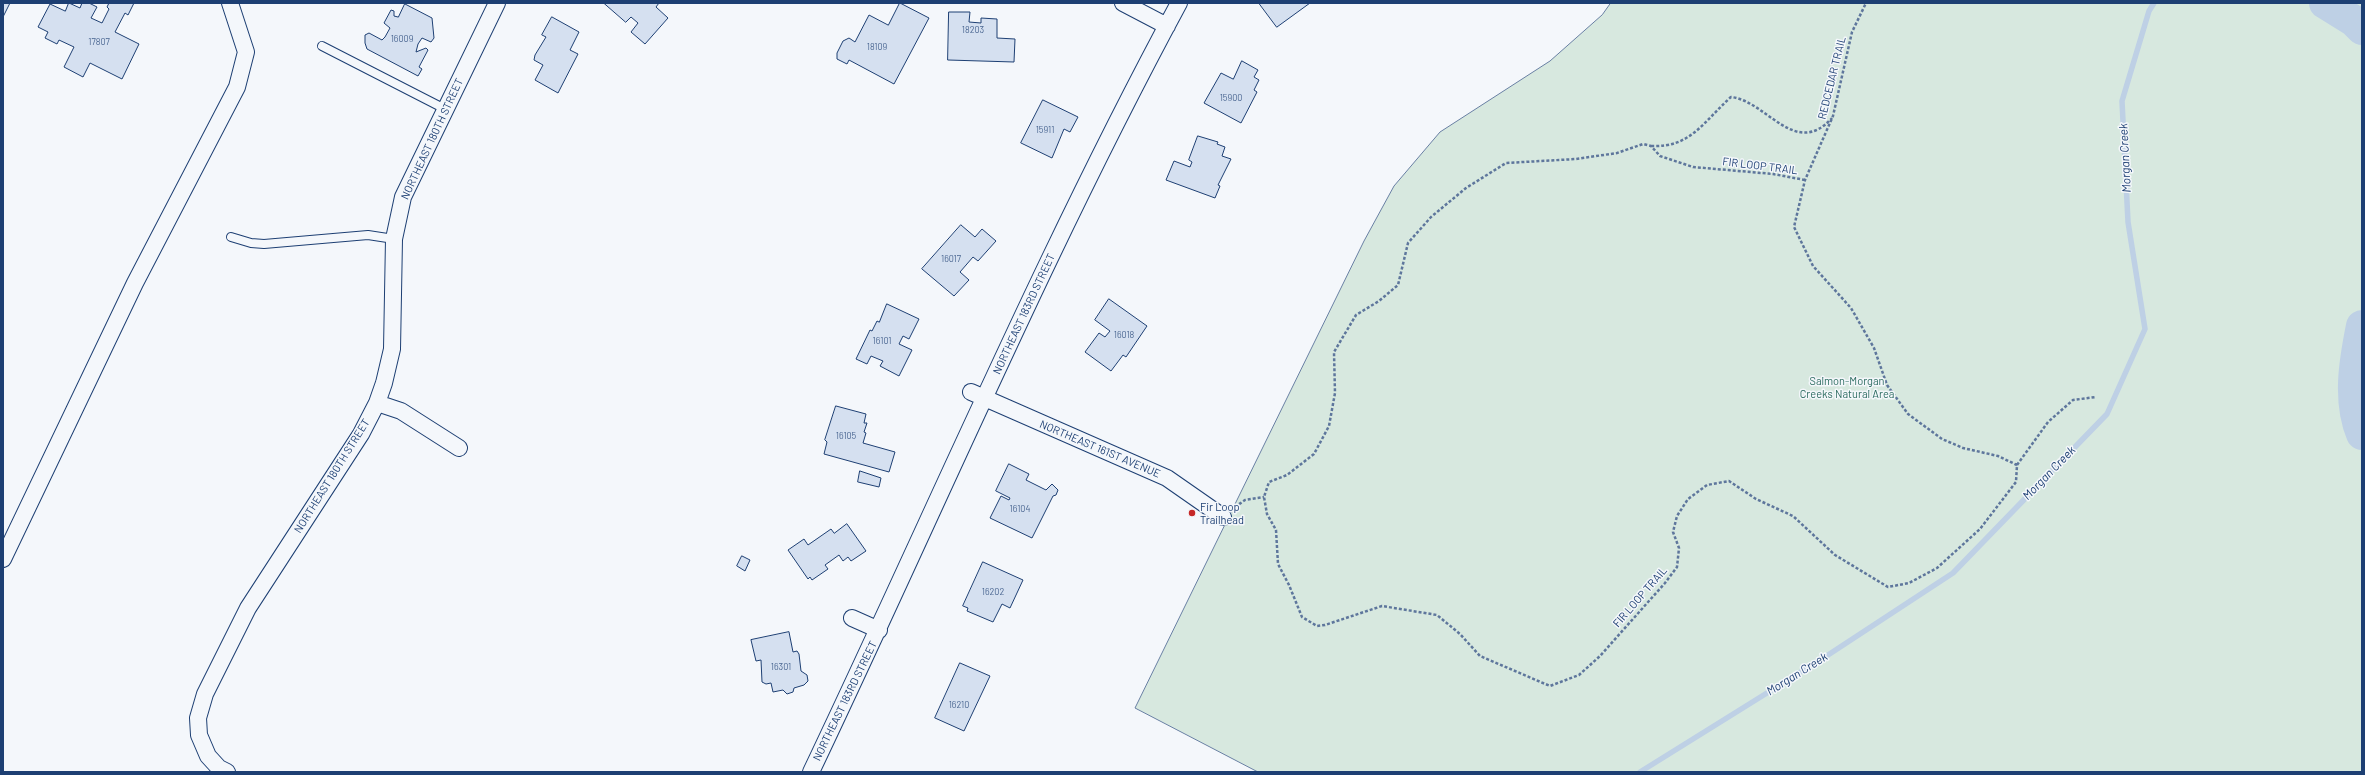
<!DOCTYPE html>
<style>
body{margin:0}
#map{position:relative;width:2365px;height:775px;overflow:hidden;background:#f4f7fb;font-family:Barlow,sans-serif}
canvas{display:block}
.frame{position:absolute;inset:0;border:4px solid #1d3f73;pointer-events:none}
</style>
<div id="map">
<canvas width="2365" height="775"></canvas>
<div class="frame"></div>
</div>
<script>
const g = document.querySelector('canvas').getContext('2d');
g.lineJoin = 'round';
function fill(path, color) { g.fillStyle = color; g.fill(path, 'evenodd'); }
function stroke(path, color, width, dash) { g.strokeStyle = color; g.lineWidth = width; g.lineCap = dash ? 'butt' : 'round'; g.setLineDash(dash || []); g.stroke(path); }
function write(font, color, halo, rows, align = 'center') {
  g.font = font + ' Barlow,sans-serif'; g.lineWidth = 3; g.setLineDash([]); g.textBaseline = 'middle'; g.strokeStyle = halo; g.fillStyle = color; for (const [text, x, y, turn = 0] of rows) {
    g.save(); g.translate(x, y); g.rotate((+turn || 0) * Math.PI / 180); g.textAlign = isNaN(turn) ? turn : align; if (halo) g.strokeText(text, 0, 0); g.fillText(text, 0, 0); g.restore();
  }
}
const green = new Path2D(`
 M 1611,3 L 2362,3 L 2362,772 L 1258,772 L 1135,708 L 1364,241 L 1394,186 L 1440,132 L 1550,61 L 1602,15 Z`);
const stream = new Path2D(`
 M 1640,772 L 1828,655 L 1953,573 L 2107,414 L 2145,329 L 2128,222 L 2122,101 L 2149,11 L 2154,3`);
const river = new Path2D(`
 M 2325,3 L 2354,21 L 2362,29
 M 2362,326 C 2355,361 2348,400 2362,434`);
const building = new Path2D(`
 M 3,3 L 10,3 L 3,17 Z
 M 69,3 L 80,8 L 82,3 L 89,3 L 97,7 L 91,18 L 102,23 L 109,9 L 107,7 L 109,3 L 134,3 L 128,15 L 125,13 L 115,32 L 139,44 L 122,79 L 90,63 L 83,77 L 64,67 L 74,47 L 59,40 L 57,44 L 45,38 L 48,32 L 38,27 L 50,4 L 65,11 Z
 M 604,3 L 659,3 L 656,7 L 668,18 L 645,44 L 631,32 L 638,23 L 631,17 L 626,22 Z
 M 900,3 L 929,18 L 894,84 L 849,60 L 847,64 L 837,59 L 837,53 L 843,41 L 849,38 L 855,42 L 869,15 L 888,25 Z
 M 1259,3 L 1310,3 L 1277,27 Z
 M 405,4 L 432,18 L 434,38 L 431,42 L 422,38 L 418,44 L 416,52 L 426,48 L 428,50 L 419,67 L 422,69 L 418,76 L 367,49 L 365,43 L 365,35 L 369,33 L 382,40 L 385,37 L 390,28 L 384,23 L 391,10 L 394,11 L 394,16 L 398,17 Z
 M 949,12 L 970,12 L 969,22 L 981,23 L 981,18 L 997,19 L 997,38 L 1015,39 L 1014,62 L 948,60 Z
 M 552,17 L 579,32 L 570,50 L 578,54 L 558,93 L 535,80 L 543,65 L 534,60 L 535,55 L 546,37 L 542,35 Z
 M 1242,61 L 1258,70 L 1254,77 L 1259,80 L 1254,90 L 1257,92 L 1241,123 L 1204,103 L 1221,73 L 1233,79 Z
 M 1043,100 L 1078,117 L 1070,132 L 1064,129 L 1052,158 L 1021,143 Z
 M 1198,136 L 1218,142 L 1217,144 L 1225,147 L 1222,156 L 1231,159 L 1218,185 L 1220,186 L 1215,198 L 1166,180 L 1174,161 L 1190,167 L 1192,162 L 1189,160 Z
 M 961,225 L 975,237 L 982,229 L 996,241 L 978,261 L 973,257 L 960,272 L 969,280 L 954,296 L 922,269 Z
 M 1109,299 L 1147,326 L 1126,357 L 1123,355 L 1111,371 L 1085,352 L 1099,333 L 1105,337 L 1110,331 L 1095,320 Z
 M 887,304 L 919,319 L 909,339 L 903,336 L 899,344 L 912,350 L 899,376 L 880,366 L 883,361 L 871,356 L 867,364 L 856,359 L 870,330 L 872,331 L 877,321 L 879,322 Z
 M 836,406 L 866,414 L 864,423 L 867,423 L 864,432 L 866,433 L 863,443 L 895,452 L 889,472 L 824,454 L 827,442 L 825,440 Z
 M 1009,464 L 1029,474 L 1026,480 L 1046,490 L 1052,484 L 1058,490 L 1056,495 L 1053,496 L 1032,538 L 990,518 L 1001,496 L 1009,500 L 1010,498 L 996,491 Z
 M 860,471 L 881,478 L 879,487 L 858,482 Z
 M 847,524 L 866,551 L 851,561 L 848,557 L 843,561 L 839,555 L 825,565 L 828,569 L 812,580 L 810,577 L 808,579 L 788,550 L 804,539 L 808,545 L 831,529 L 834,533 Z
 M 742,556 L 750,560 L 745,571 L 737,566 Z
 M 983,562 L 1023,580 L 1010,608 L 1002,604 L 993,622 L 967,611 L 968,608 L 963,606 Z
 M 789,632 L 793,652 L 797,651 L 799,654 L 801,671 L 807,675 L 808,681 L 804,685 L 794,688 L 793,692 L 787,694 L 783,690 L 773,692 L 771,683 L 766,684 L 762,682 L 761,660 L 756,661 L 751,640 Z
 M 960,663 L 990,676 L 964,731 L 935,718 Z`);
const path = new Path2D(`
 M 1651,146 C 1691,148 1704,121 1731,97 C 1767,101 1795,159 1832,118
 M 1805,180 L 1773,174 L 1693,167 L 1660,156 L 1651,146 L 1643,144 L 1617,153 L 1576,159 L 1506,163 L 1466,188 L 1431,217 L 1408,243 L 1398,285 L 1379,301 L 1356,315 L 1334,352 L 1335,393 L 1329,426 L 1314,454 L 1287,475 L 1269,482 L 1264,497 L 1267,514 L 1276,530 L 1278,564 L 1289,585 L 1302,617 L 1317,626 L 1325,625 L 1382,606 L 1437,615 L 1460,634 L 1480,656 L 1550,686 L 1579,675 L 1600,656 L 1665,583 L 1677,567 L 1679,548 L 1673,532 L 1677,516 L 1688,499 L 1707,485 L 1729,481 L 1756,499 L 1793,516 L 1835,555 L 1888,587 L 1909,583 L 1937,568 L 1980,529 L 2016,482 L 2017,465 L 1998,456 L 1963,448 L 1942,439 L 1908,414 L 1887,385 L 1874,348 L 1851,308 L 1813,266 L 1794,227 L 1805,180 L 1833,116 L 1852,32 L 1866,3
 M 2017,465 L 2048,422 L 2073,400 L 2096,397
 M 1235,507 L 1245,500 L 1264,497`);
const lane = new Path2D(`
 M 322,46 L 445,109
 M 231,237 L 251,243 L 264,244 L 368,235 L 394,239`);
const street = new Path2D(`
 M 1123,3 L 1167,26
 M 971,392 L 1167,478 L 1223,517
 M 377,403 L 401,411 L 459,448
 M 3,559 L 135,283 L 237,87 L 246,52 L 230,3
 M 852,618 L 879,630
 M 227,772 L 219,768 L 208,756 L 199,735 L 198,718 L 205,694 L 248,608 L 361,434 L 377,403 L 384,383 L 392,349 L 394,239 L 403,197 L 497,3
 M 811,772 C 933,516 1044,253 1179,3`);
const markers = [
 [1192,513,4,"#c62828"]
];
const numberNames = [
 ["18203",973,30],
 ["16009",402,39],
 ["17807",99,42],
 ["18109",877,47],
 ["15900",1231,98],
 ["15911",1045,130],
 ["16017",951,259],
 ["16018",1124,335],
 ["16101",882,341],
 ["16105",846,436],
 ["16104",1020,509],
 ["16202",993,592],
 ["16301",781,667],
 ["16210",959,705]
];
const streetNames = [
 ["REDCEDAR TRAIL",1832,78,-76],
 ["NORTHEAST 180TH STREET",432,139,-65],
 ["FIR LOOP TRAIL",1760,166,7],
 ["NORTHEAST 183RD STREET",1024,314,-65],
 ["NORTHEAST 161ST AVENUE",1100,449,23],
 ["NORTHEAST 180TH STREET",332,476,-58],
 ["FIR LOOP TRAIL",1640,597,-49],
 ["NORTHEAST 183RD STREET",845,701,-64]
];
const parkNames = [
 ["Salmon-Morgan",1847,381],
 ["Creeks Natural Area",1847,394]
];
const poiNames = [
 ["Fir Loop",1200,507],
 ["Trailhead",1200,520]
];
const waterNames = [
 ["Morgan Creek",2125,158,-93],
 ["Morgan Creek",2049,473,-46],
 ["Morgan Creek",1797,674,-32]
];
fill(green, '#d7e8df');
stroke(green, '#687fa3', 1);
stroke(stream, '#bed0e5', 5.5);
stroke(river, '#bed0e5', 32);
fill(building, '#d5e0f0');
stroke(building, '#1d3f73', 1);
stroke(lane, '#1d3f73', 10);
stroke(street, '#1d3f73', 18);
stroke(path, '#5e769c', 2.5, [3, 2]);
stroke(lane, '#f4f7fb', 8);
stroke(street, '#f4f7fb', 16);
for (const [x, y, r, color] of markers) { const dot = new Path2D(); dot.arc(x, y, r, 0, 2 * Math.PI); g.fillStyle = color; g.fill(dot); stroke(dot, '#f4f7fb', 1.5); }
write('9px', '#4b6792', null, numberNames);
write('11px', '#1d3f73', '#f4f7fb', streetNames);
write('11px', '#2c6c60', '#f4f7fb', parkNames);
write('11px', '#1d3f73', '#f4f7fb', poiNames, 'left');
write('italic 12px', '#1d3f73', '#f4f7fb', waterNames);
</script>
